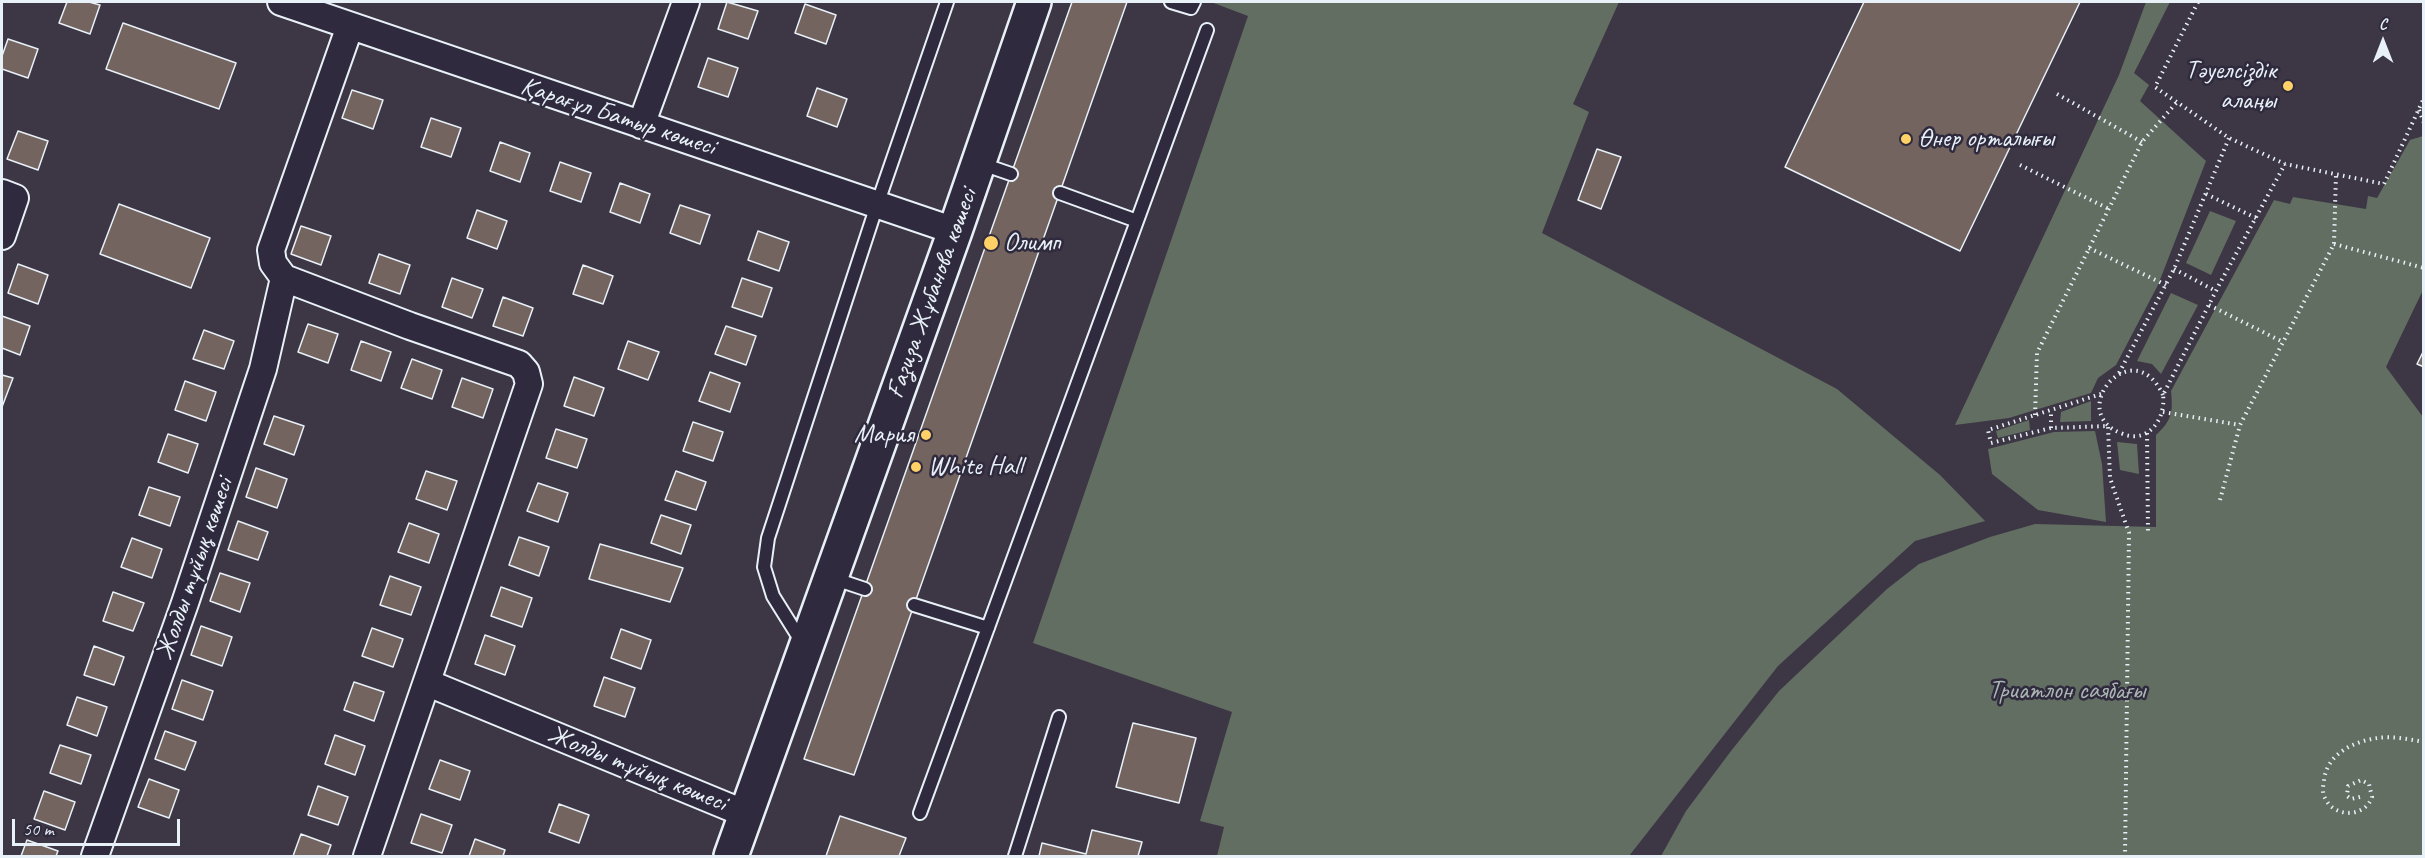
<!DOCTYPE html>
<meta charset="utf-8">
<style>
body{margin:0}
#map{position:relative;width:2425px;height:858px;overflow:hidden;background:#3d3644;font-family:Caveat,sans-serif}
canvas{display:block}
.frame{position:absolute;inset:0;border:3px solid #e8f1f8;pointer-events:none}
.north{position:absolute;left:2353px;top:12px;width:60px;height:60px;-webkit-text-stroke:4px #2f2a3d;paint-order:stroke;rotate:0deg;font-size:16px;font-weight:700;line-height:24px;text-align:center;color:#e8f1f8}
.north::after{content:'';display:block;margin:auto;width:21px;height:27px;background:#e8f1f8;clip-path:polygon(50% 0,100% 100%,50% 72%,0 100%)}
.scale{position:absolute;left:12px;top:819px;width:168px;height:27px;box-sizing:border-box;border:3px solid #e8f1f8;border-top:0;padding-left:8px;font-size:18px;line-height:21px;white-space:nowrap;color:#e8f1f8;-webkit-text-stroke:4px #2f2a3d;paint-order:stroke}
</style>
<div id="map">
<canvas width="2425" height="858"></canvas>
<div class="frame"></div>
<div class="north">С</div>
<div class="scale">50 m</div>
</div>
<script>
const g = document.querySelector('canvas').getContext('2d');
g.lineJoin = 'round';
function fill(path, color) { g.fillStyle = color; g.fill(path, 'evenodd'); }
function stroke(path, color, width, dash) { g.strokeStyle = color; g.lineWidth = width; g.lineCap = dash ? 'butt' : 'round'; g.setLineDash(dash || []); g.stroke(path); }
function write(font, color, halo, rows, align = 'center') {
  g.font = font + ' Caveat,sans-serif'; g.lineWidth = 5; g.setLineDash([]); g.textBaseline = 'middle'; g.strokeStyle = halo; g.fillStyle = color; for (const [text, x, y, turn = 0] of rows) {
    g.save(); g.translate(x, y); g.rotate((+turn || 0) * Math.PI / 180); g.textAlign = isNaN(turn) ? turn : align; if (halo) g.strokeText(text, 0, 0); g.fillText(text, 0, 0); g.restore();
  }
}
const green = new Path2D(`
 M 1211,2 L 1619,2 L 1573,104 L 1589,112 L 1542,233 L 1837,389 L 1940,475 L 1985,521 L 1915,541 L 1778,666 L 1629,856 L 1217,856 L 1224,827 L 1200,821 L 1232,712 L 1033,643 L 1248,16 Z
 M 2146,2 L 2170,2 L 2134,73 L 2149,85 L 2140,101 L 2206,161 L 2158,285 L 2116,365 L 2098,378 L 2091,393 L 2009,418 L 1955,425 L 2119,75 Z
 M 2423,136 L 2423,290 L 2386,367 L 2423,417 L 2423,856 L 1661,856 L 1686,811 L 1731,751 L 1779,691 L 1887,589 L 1919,564 L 1990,537 L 2035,524 L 2156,527 L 2156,435 C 2172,420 2173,413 2171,391 L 2274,200 L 2290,204 L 2293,197 L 2366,209 L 2368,196 L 2377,198 L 2410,140 Z
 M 2210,211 L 2236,221 L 2211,275 L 2186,263 Z
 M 2171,293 L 2198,305 L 2161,374 L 2152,364 L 2137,361 Z
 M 2091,401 L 2091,421 L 2060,422 L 2061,412 Z
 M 2029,420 L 2030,430 L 1998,438 L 1996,431 Z
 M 2095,431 L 2102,464 L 2106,522 L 2038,510 L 1992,474 L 1988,449 L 2054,432 Z
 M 2117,442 L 2137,444 L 2139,474 L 2120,470 Z`);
const building = new Path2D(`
 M 67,2 L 89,2 L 100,5 L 90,34 L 59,23 Z
 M 727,2 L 758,11 L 748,39 L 718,29 Z
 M 1072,2 L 1127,2 L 854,775 L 804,759 Z
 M 1864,2 L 2080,2 L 1960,251 L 1785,167 Z
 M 805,4 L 836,15 L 826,44 L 795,33 Z
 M 123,23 L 236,63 L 219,109 L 106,69 Z
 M 8,39 L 38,49 L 28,78 L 2,69 L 2,56 Z
 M 708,58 L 738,68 L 728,97 L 698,87 Z
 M 817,88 L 847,99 L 837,127 L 807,116 Z
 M 352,90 L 383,100 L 373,129 L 342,118 Z
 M 431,118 L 461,128 L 451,157 L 421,147 Z
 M 18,131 L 48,141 L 38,170 L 7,159 Z
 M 500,142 L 530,153 L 520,182 L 490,171 Z
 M 1597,149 L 1621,157 L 1601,209 L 1578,200 Z
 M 560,162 L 591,173 L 581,202 L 550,191 Z
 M 620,183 L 650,194 L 640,223 L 610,212 Z
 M 119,204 L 210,238 L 191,288 L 100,254 Z
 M 680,205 L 710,215 L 700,244 L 670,233 Z
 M 477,210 L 507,221 L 497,249 L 467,238 Z
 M 301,226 L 331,236 L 321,265 L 291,254 Z
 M 758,231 L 789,242 L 779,271 L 748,260 Z
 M 379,254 L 410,265 L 400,294 L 369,283 Z
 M 18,264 L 48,275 L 38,304 L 8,293 Z
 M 583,265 L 613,276 L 603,304 L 573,294 Z
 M 452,278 L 483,289 L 472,318 L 442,307 Z
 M 742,278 L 772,288 L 762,317 L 732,307 Z
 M 503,297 L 533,308 L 523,336 L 493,326 Z
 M 2,316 L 30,326 L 20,355 L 2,348 Z
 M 308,324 L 338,334 L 328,363 L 298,352 Z
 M 726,326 L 756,336 L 746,365 L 715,354 Z
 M 204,330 L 234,341 L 224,369 L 193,359 Z
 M 361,341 L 391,352 L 381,381 L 351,370 Z
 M 628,341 L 659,352 L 648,380 L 618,369 Z
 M 2424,350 L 2424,367 L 2417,364 Z
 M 412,359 L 442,370 L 432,399 L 401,388 Z
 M 710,372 L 740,383 L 730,412 L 699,401 Z
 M 2,375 L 13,378 L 2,407 Z
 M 574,377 L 604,388 L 594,416 L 564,406 Z
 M 462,378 L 493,389 L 483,418 L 452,407 Z
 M 185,381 L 216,392 L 206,421 L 175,410 Z
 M 274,416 L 304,426 L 294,455 L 264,444 Z
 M 693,422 L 723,432 L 713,461 L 683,451 Z
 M 556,429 L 587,439 L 577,468 L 546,458 Z
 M 168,434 L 198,444 L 188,473 L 158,462 Z
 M 256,468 L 287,479 L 277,508 L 246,497 Z
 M 426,471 L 457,481 L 447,510 L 416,499 Z
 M 676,471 L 706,482 L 696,510 L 665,500 Z
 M 538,483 L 568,493 L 558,522 L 527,511 Z
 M 149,487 L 180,497 L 170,526 L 139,515 Z
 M 661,515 L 691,525 L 681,554 L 651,543 Z
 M 238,521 L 268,532 L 258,560 L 228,550 Z
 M 409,523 L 439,534 L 429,563 L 398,552 Z
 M 519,537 L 549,547 L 539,576 L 509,565 Z
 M 132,538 L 162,549 L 152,578 L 121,567 Z
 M 600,544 L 683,568 L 670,602 L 589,579 Z
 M 220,573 L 250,583 L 240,612 L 210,601 Z
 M 390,576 L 421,587 L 411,615 L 380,605 Z
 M 501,587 L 532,598 L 522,627 L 491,616 Z
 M 113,592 L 144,603 L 133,631 L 103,621 Z
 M 201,626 L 232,637 L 222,666 L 191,655 Z
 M 372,628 L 403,639 L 393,667 L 362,656 Z
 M 621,629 L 651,640 L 641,669 L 611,658 Z
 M 485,635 L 515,646 L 505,675 L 475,664 Z
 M 94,646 L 124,657 L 114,685 L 84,675 Z
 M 604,677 L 635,688 L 625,717 L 594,706 Z
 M 182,680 L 213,691 L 203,720 L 172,709 Z
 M 354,682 L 384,692 L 374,721 L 344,710 Z
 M 77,697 L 107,707 L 97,736 L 67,725 Z
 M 1133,723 L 1196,738 L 1179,803 L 1116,787 Z
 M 165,731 L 196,742 L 185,770 L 155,759 Z
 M 335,735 L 365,746 L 355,775 L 325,764 Z
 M 60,745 L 91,755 L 81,784 L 50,773 Z
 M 440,760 L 470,771 L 460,800 L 429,789 Z
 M 149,779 L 179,790 L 169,818 L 138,807 Z
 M 318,786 L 348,797 L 338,825 L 308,815 Z
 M 44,791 L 75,802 L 65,830 L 34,819 Z
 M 559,804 L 589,815 L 579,843 L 549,832 Z
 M 421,814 L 452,825 L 442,853 L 411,843 Z
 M 840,816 L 906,838 L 899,856 L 826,856 Z
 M 1092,830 L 1142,842 L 1138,856 L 1039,856 L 1042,843 L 1086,854 Z
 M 301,834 L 331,845 L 327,856 L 293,856 Z
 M 475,839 L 505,850 L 503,856 L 469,856 Z
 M 27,840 L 58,851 L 56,856 L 21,856 Z`);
const path = new Path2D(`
 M 2198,2 L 2155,87 L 2229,138 L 2285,164 L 2384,184 L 2424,98
 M 2057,94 L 2142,142
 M 2419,110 L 2424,123
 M 2020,165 L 2109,209
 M 2206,194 L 2256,218
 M 2334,244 L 2424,268
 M 2089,248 L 2166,285
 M 2174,269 L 2216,291
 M 2209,305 L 2283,342
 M 2119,373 L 2174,269 L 2229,138
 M 2101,394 L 1988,430 L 1991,443 L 2051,428 L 2108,426 L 2110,478 L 2129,533 L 2125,856
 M 2163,395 C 2133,330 2063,413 2123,434 C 2149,444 2166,418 2163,395 L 2219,285 L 2285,164
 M 2163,412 L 2240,425
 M 2035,415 L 2037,353 L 2142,142 L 2177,102
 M 2051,428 L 2051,410
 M 2147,433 L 2148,534
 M 2220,500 L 2240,425 L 2334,244 L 2336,174
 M 2360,797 L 2351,799 L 2347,796 L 2348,786 L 2361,780 L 2369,784 L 2372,797 C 2365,818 2334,818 2325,798 C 2322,793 2323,786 2324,780 C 2327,754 2354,741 2378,738 C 2392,736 2409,739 2424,742`);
const lane = new Path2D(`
 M 1171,2 L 1191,8 L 1194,2
 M 979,163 L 1011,174
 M 1060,193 L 1137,221
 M 832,578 L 865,589
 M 914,605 L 988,628
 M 803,644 L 773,596 L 764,567 L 768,538 L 877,205 L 947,2
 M 920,813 L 1207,30
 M 1015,856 L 1059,717`);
const street = new Path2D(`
 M 281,2 L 955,231
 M 641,125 L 686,2
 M 2,193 L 15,198 L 2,236
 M 284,278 L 273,263 L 271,250 L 350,26
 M 428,683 L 746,814
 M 95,856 L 185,603 L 263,369 L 284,278 L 410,326 L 519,364 L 526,372 L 529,384 L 367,856`);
const secondary = new Path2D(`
 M 731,856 L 955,231 L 1034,2`);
const markers = [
 [2288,86,6,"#ffd166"],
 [1906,139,6,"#ffd166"],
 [991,243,8,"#ffd166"],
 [926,435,6,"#ffd166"],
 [916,467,6,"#ffd166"]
];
const poiNames = [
 ["Тәуелсіздік",2276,71,"right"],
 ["алаңы",2276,101,"right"],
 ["Өнер орталығы",1918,139],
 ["Олимп",1004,243],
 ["Мария",914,435,"right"],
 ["White Hall",928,467]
];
const streetNames = [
 ["Қарағұл Батыр көшесі",618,117,18],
 ["Ғазиза Жұбанова көшесі",932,294,-70],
 ["Жолды тұйық көшесі",195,569,-71],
 ["Жолды тұйық көшесі",637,769,22]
];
const parkNames = [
 ["Триатлон саябағы",2067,691]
];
fill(green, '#626e62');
fill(building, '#736460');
stroke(building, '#e8f1f8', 1.5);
stroke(lane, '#e8f1f8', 16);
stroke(street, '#e8f1f8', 30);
stroke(secondary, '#e8f1f8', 38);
stroke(path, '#e8f1f8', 4, [1.5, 4.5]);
stroke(lane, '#2f2a3d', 12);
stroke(street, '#2f2a3d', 26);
stroke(secondary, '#2f2a3d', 33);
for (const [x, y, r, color] of markers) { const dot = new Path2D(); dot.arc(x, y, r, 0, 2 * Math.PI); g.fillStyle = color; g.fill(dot); stroke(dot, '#2f2a3d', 2); }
write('26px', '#e8f1f8', '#2f2a3d', poiNames, 'left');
write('26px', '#e8f1f8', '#2f2a3d', streetNames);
write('26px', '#acb6b4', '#2f2a3d', parkNames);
</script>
